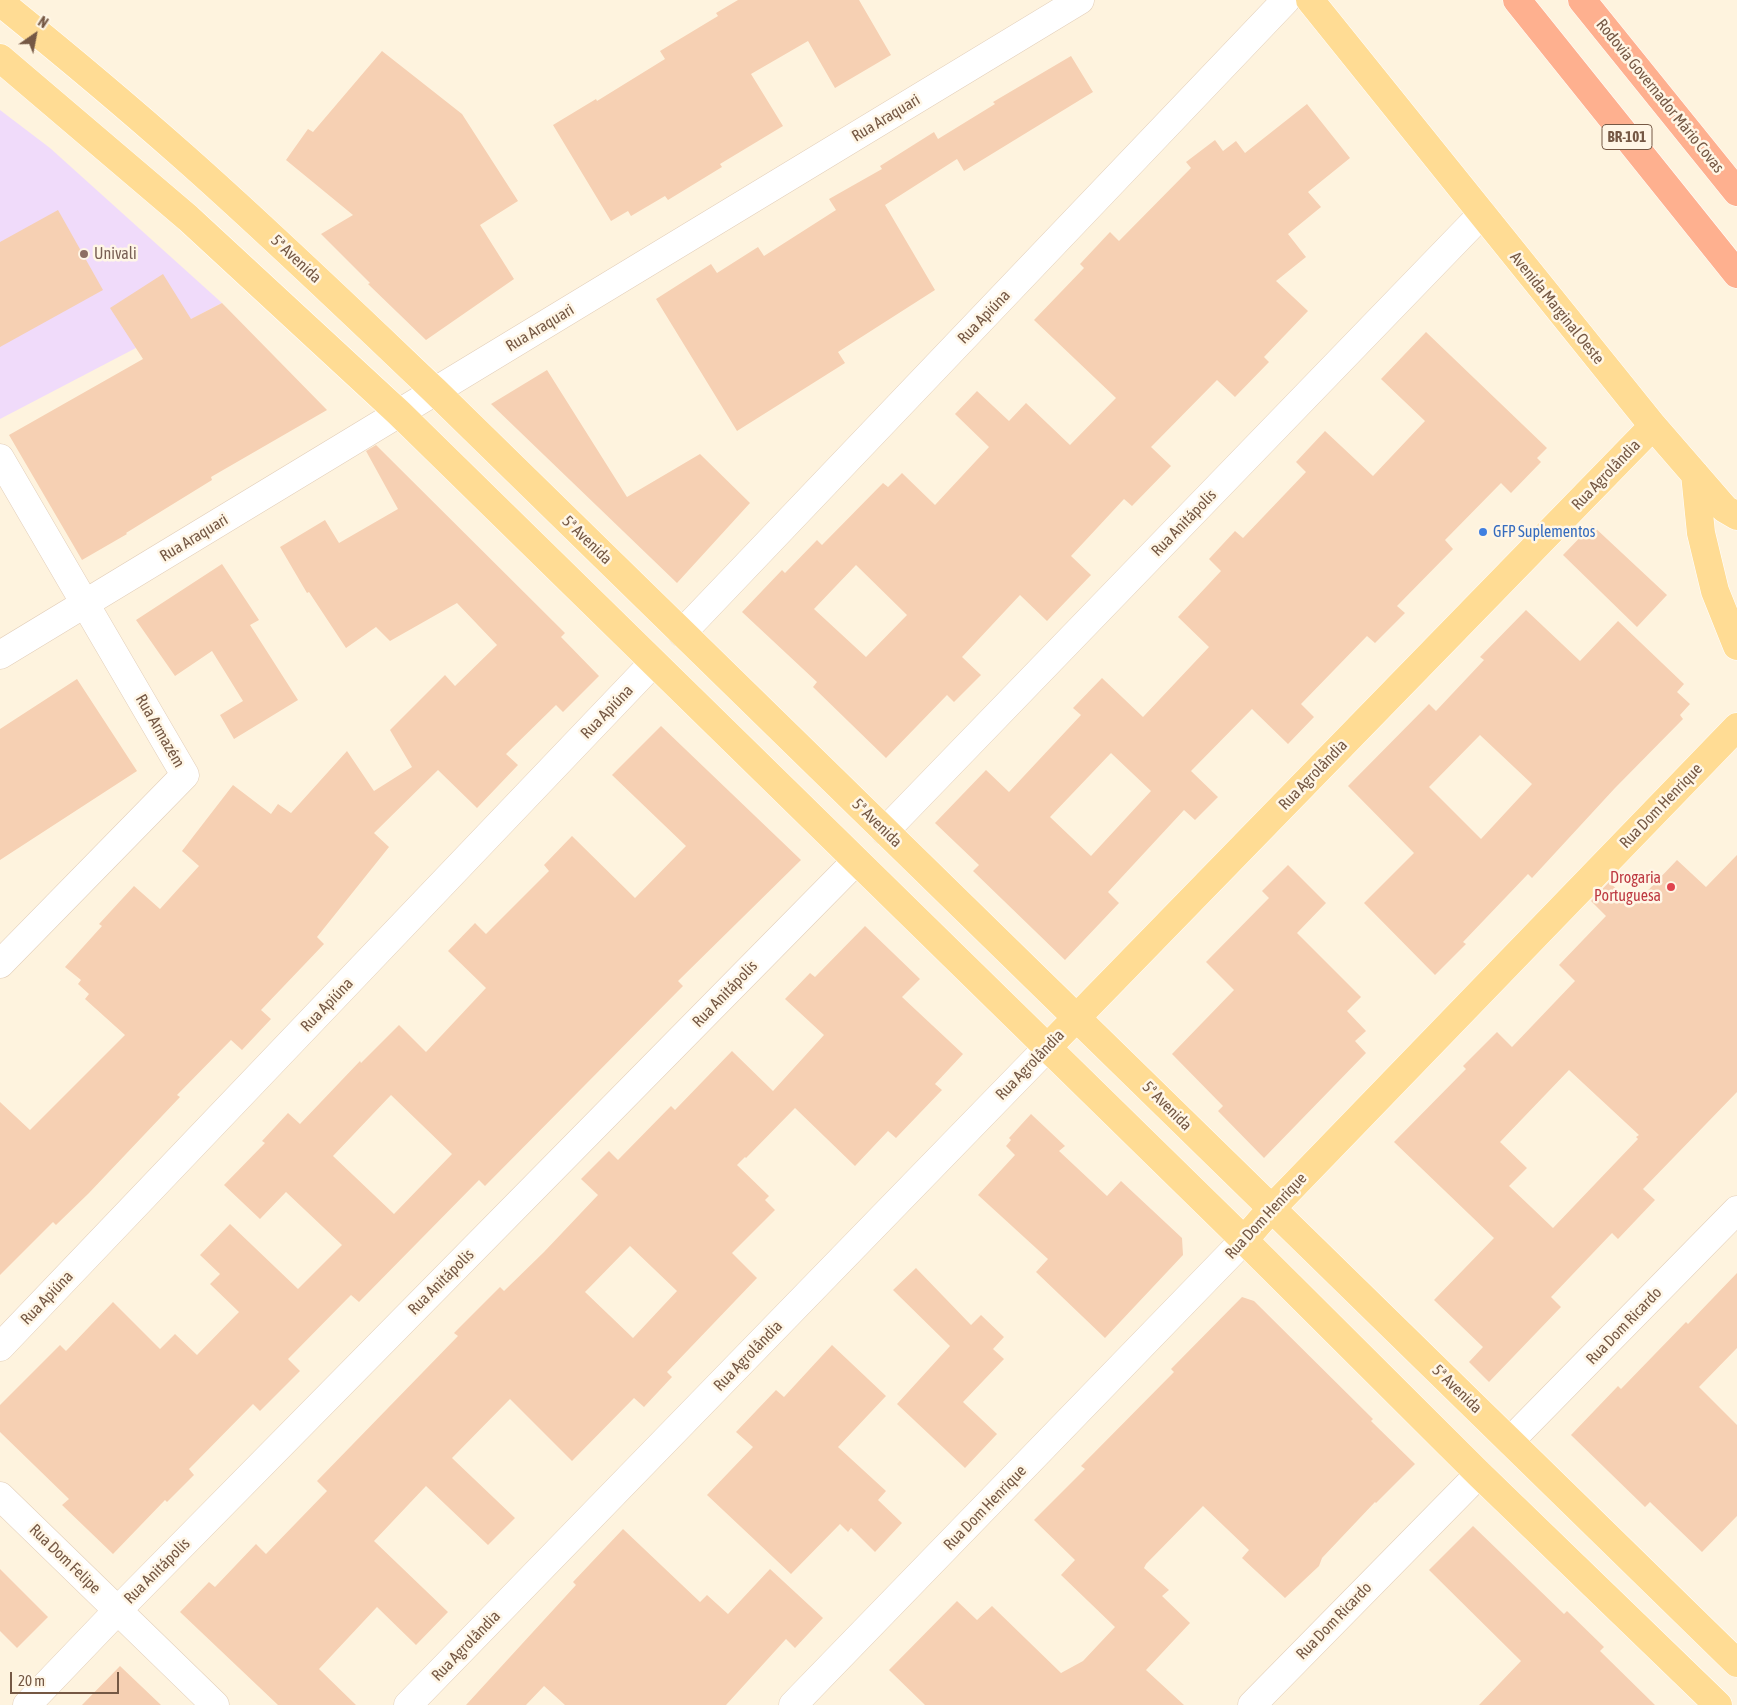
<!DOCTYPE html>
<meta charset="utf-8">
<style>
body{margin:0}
#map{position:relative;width:1737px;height:1705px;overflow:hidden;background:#fef3de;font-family:"Asap Condensed",sans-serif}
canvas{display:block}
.north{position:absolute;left:10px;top:10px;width:50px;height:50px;-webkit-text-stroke:4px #fff6e6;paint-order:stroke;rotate:33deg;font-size:14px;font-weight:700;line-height:20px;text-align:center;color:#755844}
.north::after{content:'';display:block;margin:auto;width:18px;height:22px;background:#755844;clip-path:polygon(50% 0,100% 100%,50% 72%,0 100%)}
.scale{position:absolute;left:10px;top:1672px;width:109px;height:22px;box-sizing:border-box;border:2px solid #755844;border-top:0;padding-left:6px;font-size:15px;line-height:18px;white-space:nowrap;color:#755844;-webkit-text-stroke:4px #fff6e6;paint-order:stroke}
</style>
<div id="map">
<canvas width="1737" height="1705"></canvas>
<div class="north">N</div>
<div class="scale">20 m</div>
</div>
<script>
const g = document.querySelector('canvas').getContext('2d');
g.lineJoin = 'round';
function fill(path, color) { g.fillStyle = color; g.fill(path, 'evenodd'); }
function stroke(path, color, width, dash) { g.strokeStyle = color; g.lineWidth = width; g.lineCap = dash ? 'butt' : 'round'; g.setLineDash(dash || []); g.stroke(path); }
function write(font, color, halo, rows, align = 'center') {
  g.font = font + ' "Asap Condensed",sans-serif'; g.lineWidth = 5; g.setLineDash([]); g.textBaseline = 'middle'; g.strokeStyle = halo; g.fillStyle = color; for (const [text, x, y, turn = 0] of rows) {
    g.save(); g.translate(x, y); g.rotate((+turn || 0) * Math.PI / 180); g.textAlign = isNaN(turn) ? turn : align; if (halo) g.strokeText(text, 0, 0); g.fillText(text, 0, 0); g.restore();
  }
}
const education = new Path2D(`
 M 0,110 L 50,148 L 222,303 L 0,419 Z`);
const building = new Path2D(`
 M 738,0 L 859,0 L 891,55 L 835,88 L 808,41 L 751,74 L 783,126 L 720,164 L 722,167 L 668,200 L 665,196 L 631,216 L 628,211 L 611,221 L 553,125 L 596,99 L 597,101 L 665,59 L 660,51 L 718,16 L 716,13 Z
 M 382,51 L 462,114 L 518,201 L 480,225 L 514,279 L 426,340 L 368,284 L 370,283 L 321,234 L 353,215 L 286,160 L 308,129 L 313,132 Z
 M 1071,56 L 1093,92 L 964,171 L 957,159 L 885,205 L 935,290 L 838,352 L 845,363 L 737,431 L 656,299 L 711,264 L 717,273 L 758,247 L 764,256 L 836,210 L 829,199 L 882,169 L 880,166 L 934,132 L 938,139 L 995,104 L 993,102 Z
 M 1307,104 L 1350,158 L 1308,192 L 1321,207 L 1288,234 L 1306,257 L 1276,281 L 1308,311 L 1264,357 L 1269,362 L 1235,397 L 1217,380 L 1151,447 L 1171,466 L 1132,506 L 1124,499 L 1071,556 L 1091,575 L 1047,621 L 1020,595 L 962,657 L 981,675 L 954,702 L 947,695 L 886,758 L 813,687 L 817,682 L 742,612 L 782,570 L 785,573 L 817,540 L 822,545 L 883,483 L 888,487 L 902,473 L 935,505 L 989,447 L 955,414 L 977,391 L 1009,421 L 1026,403 L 1070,445 L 1116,398 L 1034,320 L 1084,268 L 1080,264 L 1110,232 L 1119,241 L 1191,168 L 1186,162 L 1215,140 L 1223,151 L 1236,141 L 1245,153 ZM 856,565 L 907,615 L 866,657 L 814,609 Z
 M 58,210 L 103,290 L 0,347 L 0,242 Z
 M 163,274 L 191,319 L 222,303 L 327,410 L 211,477 L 212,480 L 126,533 L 127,534 L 82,560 L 9,435 L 143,359 L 110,308 Z
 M 1426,332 L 1547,448 L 1537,458 L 1541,462 L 1511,493 L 1501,483 L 1445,540 L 1453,549 L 1397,606 L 1405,613 L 1375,643 L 1367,636 L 1301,704 L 1314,717 L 1288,744 L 1252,709 L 1191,771 L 1218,797 L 1195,820 L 1184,810 L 1108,892 L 1119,903 L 1065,960 L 973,871 L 979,865 L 935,823 L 986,770 L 1009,792 L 1081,715 L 1073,708 L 1102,678 L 1143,717 L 1209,647 L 1178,617 L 1221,571 L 1209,559 L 1235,531 L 1243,538 L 1306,472 L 1296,462 L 1325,431 L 1373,476 L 1425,421 L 1381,379 ZM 1111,753 L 1151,791 L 1091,856 L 1050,817 Z
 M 547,370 L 627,497 L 700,454 L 750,503 L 677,583 L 491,404 Z
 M 376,445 L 565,633 L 561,637 L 599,676 L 563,712 L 556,705 L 506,754 L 518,765 L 477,808 L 438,770 L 374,833 L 389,847 L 317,937 L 324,944 L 261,1010 L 271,1019 L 242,1050 L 231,1040 L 177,1095 L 180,1097 L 89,1193 L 56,1225 L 53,1222 L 0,1275 L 0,1102 L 30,1130 L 125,1035 L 85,999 L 89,994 L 78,984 L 81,980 L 65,967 L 102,926 L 99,924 L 134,886 L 160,909 L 199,866 L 182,851 L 233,785 L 271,814 L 278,804 L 291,813 L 347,751 L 374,791 L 412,767 L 390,730 L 445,675 L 455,686 L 497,645 L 457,603 L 390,641 L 376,627 L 346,648 L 309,592 L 307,593 L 280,547 L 325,520 L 339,543 L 398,509 L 366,451 Z
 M 1592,525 L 1667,595 L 1637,627 L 1563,555 Z
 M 222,564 L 259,620 L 250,625 L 298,700 L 234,739 L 220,715 L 243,701 L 212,651 L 175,676 L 136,620 Z
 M 1526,610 L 1580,661 L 1618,621 L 1684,684 L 1677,692 L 1690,704 L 1680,715 L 1683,719 L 1615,788 L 1532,878 L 1528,874 L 1463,942 L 1466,944 L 1435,975 L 1364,903 L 1414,853 L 1348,786 L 1429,704 L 1436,711 L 1484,660 L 1480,657 ZM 1480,735 L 1532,784 L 1481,839 L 1429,787 Z
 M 77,679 L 137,771 L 0,860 L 0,729 Z
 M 661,726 L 801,860 L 678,981 L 683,986 L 485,1186 L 479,1180 L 359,1302 L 351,1295 L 288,1359 L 300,1371 L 260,1411 L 253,1404 L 189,1469 L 194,1475 L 167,1502 L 165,1500 L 113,1554 L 62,1505 L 69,1499 L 0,1432 L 0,1405 L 60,1345 L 66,1351 L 113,1302 L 160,1349 L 175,1334 L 197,1355 L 239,1312 L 210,1284 L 220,1274 L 200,1255 L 230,1224 L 298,1289 L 342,1245 L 286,1192 L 260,1219 L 224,1185 L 265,1143 L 262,1141 L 288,1113 L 300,1124 L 360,1061 L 361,1063 L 399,1025 L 426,1052 L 486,988 L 448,951 L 475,923 L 486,934 L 549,871 L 544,865 L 572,836 L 635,898 L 686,846 L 612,775 ZM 391,1095 L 452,1154 L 394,1214 L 333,1156 Z
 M 1737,855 L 1737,1092 L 1643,1189 L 1655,1200 L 1618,1239 L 1612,1233 L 1551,1297 L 1561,1307 L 1489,1382 L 1469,1362 L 1483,1347 L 1434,1300 L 1494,1238 L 1394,1142 L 1466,1069 L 1463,1066 L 1497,1032 L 1512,1047 L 1575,981 L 1559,965 L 1606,916 L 1591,901 L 1609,882 L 1634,905 L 1677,860 L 1706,887 ZM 1569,1070 L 1639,1135 L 1636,1137 L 1638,1139 L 1553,1228 L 1509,1186 L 1527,1168 L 1500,1142 Z
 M 1288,865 L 1326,903 L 1297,933 L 1361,997 L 1347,1011 L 1366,1031 L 1355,1041 L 1366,1053 L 1264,1158 L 1218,1111 L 1223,1106 L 1172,1054 L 1234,990 L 1206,962 L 1269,898 L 1262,891 Z
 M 865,926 L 920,979 L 902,997 L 963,1054 L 935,1084 L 942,1090 L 896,1138 L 888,1131 L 855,1166 L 795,1108 L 746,1158 L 745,1157 L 737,1165 L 769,1196 L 765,1200 L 775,1210 L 732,1253 L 757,1278 L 667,1372 L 672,1377 L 644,1407 L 634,1398 L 572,1461 L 510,1399 L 452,1458 L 515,1518 L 488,1545 L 426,1486 L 374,1541 L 448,1612 L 416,1645 L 377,1607 L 319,1669 L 356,1705 L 278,1705 L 180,1612 L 209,1582 L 215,1587 L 256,1544 L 266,1554 L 327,1491 L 317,1481 L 458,1336 L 454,1333 L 500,1287 L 504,1291 L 544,1252 L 598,1195 L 581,1179 L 609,1151 L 618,1160 L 671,1106 L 675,1110 L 732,1051 L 773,1091 L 824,1035 L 785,999 L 810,973 L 815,977 ZM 630,1246 L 677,1291 L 633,1338 L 585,1292 Z
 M 1031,1114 L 1065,1146 L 1059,1151 L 1107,1196 L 1121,1181 L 1182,1238 L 1183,1255 L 1105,1338 L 1036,1272 L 1048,1259 L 978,1195 L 1015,1155 L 1006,1146 L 1011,1140 L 1009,1138 Z
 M 916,1268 L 971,1325 L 981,1315 L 1004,1337 L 993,1349 L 1004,1359 L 963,1402 L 997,1434 L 965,1468 L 897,1404 L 950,1346 L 893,1290 Z
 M 1737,1273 L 1737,1348 L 1699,1387 L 1737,1425 L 1737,1516 L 1702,1552 L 1650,1502 L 1645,1507 L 1571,1435 L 1618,1386 L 1621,1389 L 1686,1322 L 1688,1324 Z
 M 1242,1297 L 1254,1301 L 1373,1419 L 1371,1421 L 1415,1464 L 1376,1503 L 1375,1502 L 1322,1558 L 1319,1566 L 1285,1598 L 1242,1558 L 1249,1550 L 1203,1506 L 1146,1564 L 1144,1568 L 1169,1590 L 1162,1596 L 1190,1623 L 1146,1670 L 1184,1705 L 925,1705 L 889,1670 L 957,1601 L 977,1620 L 992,1606 L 1061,1673 L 1083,1661 L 1115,1627 L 1061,1575 L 1075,1560 L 1034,1520 L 1085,1469 L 1081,1466 L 1174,1372 L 1171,1369 Z
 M 832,1345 L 886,1396 L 838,1447 L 886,1491 L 878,1500 L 902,1523 L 875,1552 L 851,1528 L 848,1532 L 840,1524 L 791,1574 L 707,1495 L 753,1447 L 736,1432 L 776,1390 L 784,1397 Z
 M 1473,1526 L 1564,1614 L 1567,1611 L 1604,1647 L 1600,1651 L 1655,1705 L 1479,1705 L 1521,1661 L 1429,1570 Z
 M 623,1529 L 700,1602 L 707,1595 L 728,1614 L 770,1569 L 823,1618 L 795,1648 L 786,1639 L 726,1705 L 565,1705 L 544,1686 L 526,1705 L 466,1705 L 576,1585 L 573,1582 Z
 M 0,1569 L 48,1617 L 17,1648 L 0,1631 Z
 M 120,1666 L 161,1705 L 82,1705 Z`);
const minor = new Path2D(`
 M 0,458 L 185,775 L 0,964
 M 682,633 L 1286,0
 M 0,655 L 1080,0
 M 885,831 L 1482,214
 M 0,1347 L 653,663
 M 1510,1441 L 1737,1210
 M 0,1496 L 215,1705
 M 27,1705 L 118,1610 L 856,861
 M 408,1705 L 1047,1048
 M 793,1705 L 1244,1240
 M 1252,1705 L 1479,1474`);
const major = new Path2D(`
 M 1310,0 L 1653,426 L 1725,509 L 1737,516
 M 0,2 C 62,52 123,103 183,156 C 269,232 352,312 435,391 L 1737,1663
 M 0,58 L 188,218 L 399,413 L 1244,1240 L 1479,1474 L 1718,1705
 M 1695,474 L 1701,533 L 1715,591 L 1737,646
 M 1047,1048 L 1653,426
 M 1244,1240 L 1271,1209 L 1737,727`);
const highway = new Path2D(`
 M 1517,0 L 1737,274
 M 1582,0 L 1737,192`);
const markers = [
 [84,254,5,"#8d6e63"],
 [1483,532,5,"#3f7fe0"],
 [1671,887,5,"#e0444e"]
];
const shields = [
 [1627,137,50]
];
const shieldNames = [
 ["BR-101",1627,137]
];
const streetNames = [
 ["Rodovia Governador Mário Covas",1660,96,51],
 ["Rua Araquari",886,118,-31],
 ["5ª Avenida",296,259,43],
 ["Avenida Marginal Oeste",1557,308,51],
 ["Rua Apiúna",984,317,-46],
 ["Rua Araquari",540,328,-31],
 ["Rua Agrolândia",1606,475,-46],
 ["Rua Anitápolis",1184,523,-46],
 ["Rua Araquari",194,538,-31],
 ["5ª Avenida",587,540,44],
 ["Rua Apiúna",607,712,-46],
 ["Rua Armazém",160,731,60],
 ["Rua Agrolândia",1313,775,-46],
 ["Rua Dom Henrique",1661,806,-46],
 ["5ª Avenida",877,823,44],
 ["Rua Anitápolis",725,994,-46],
 ["Rua Apiúna",327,1005,-46],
 ["Rua Agrolândia",1030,1065,-46],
 ["5ª Avenida",1167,1106,45],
 ["Rua Dom Henrique",1266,1216,-47],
 ["Rua Anitápolis",441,1282,-45],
 ["Rua Apiúna",47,1298,-46],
 ["Rua Dom Ricardo",1624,1326,-46],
 ["Rua Agrolândia",748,1356,-46],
 ["5ª Avenida",1457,1389,44],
 ["Rua Dom Henrique",985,1508,-46],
 ["Rua Dom Felipe",65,1559,44],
 ["Rua Anitápolis",157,1571,-45],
 ["Rua Dom Ricardo",1334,1621,-46],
 ["Rua Agrolândia",466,1646,-46]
];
const educationNames = [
 ["Univali",94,254]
];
const shopNames = [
 ["GFP Suplementos",1493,532]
];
const healthNames = [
 ["Drogaria",1661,878],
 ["Portuguesa",1661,896]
];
fill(education, '#f0dbfa');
fill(building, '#f6d0b3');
stroke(minor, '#e2ceb9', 29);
stroke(major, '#fff', 29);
stroke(highway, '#fff', 29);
stroke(minor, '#fff', 28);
stroke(major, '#ffdc94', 28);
stroke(highway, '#feb08f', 28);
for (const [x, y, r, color] of markers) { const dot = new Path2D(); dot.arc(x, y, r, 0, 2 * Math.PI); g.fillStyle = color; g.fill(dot); stroke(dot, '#fff6e6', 2); }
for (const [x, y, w] of shields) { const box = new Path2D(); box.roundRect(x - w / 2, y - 12.5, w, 25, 4); g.fillStyle = '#fff6e6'; g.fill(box); stroke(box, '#755844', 1); }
write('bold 15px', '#755844', null, shieldNames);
write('16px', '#755844', '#fff6e6', streetNames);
write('16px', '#785e54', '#fff6e6', educationNames, 'left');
write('16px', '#366cbe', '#fff6e6', shopNames, 'left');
write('16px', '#be3a42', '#fff6e6', healthNames, 'right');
</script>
